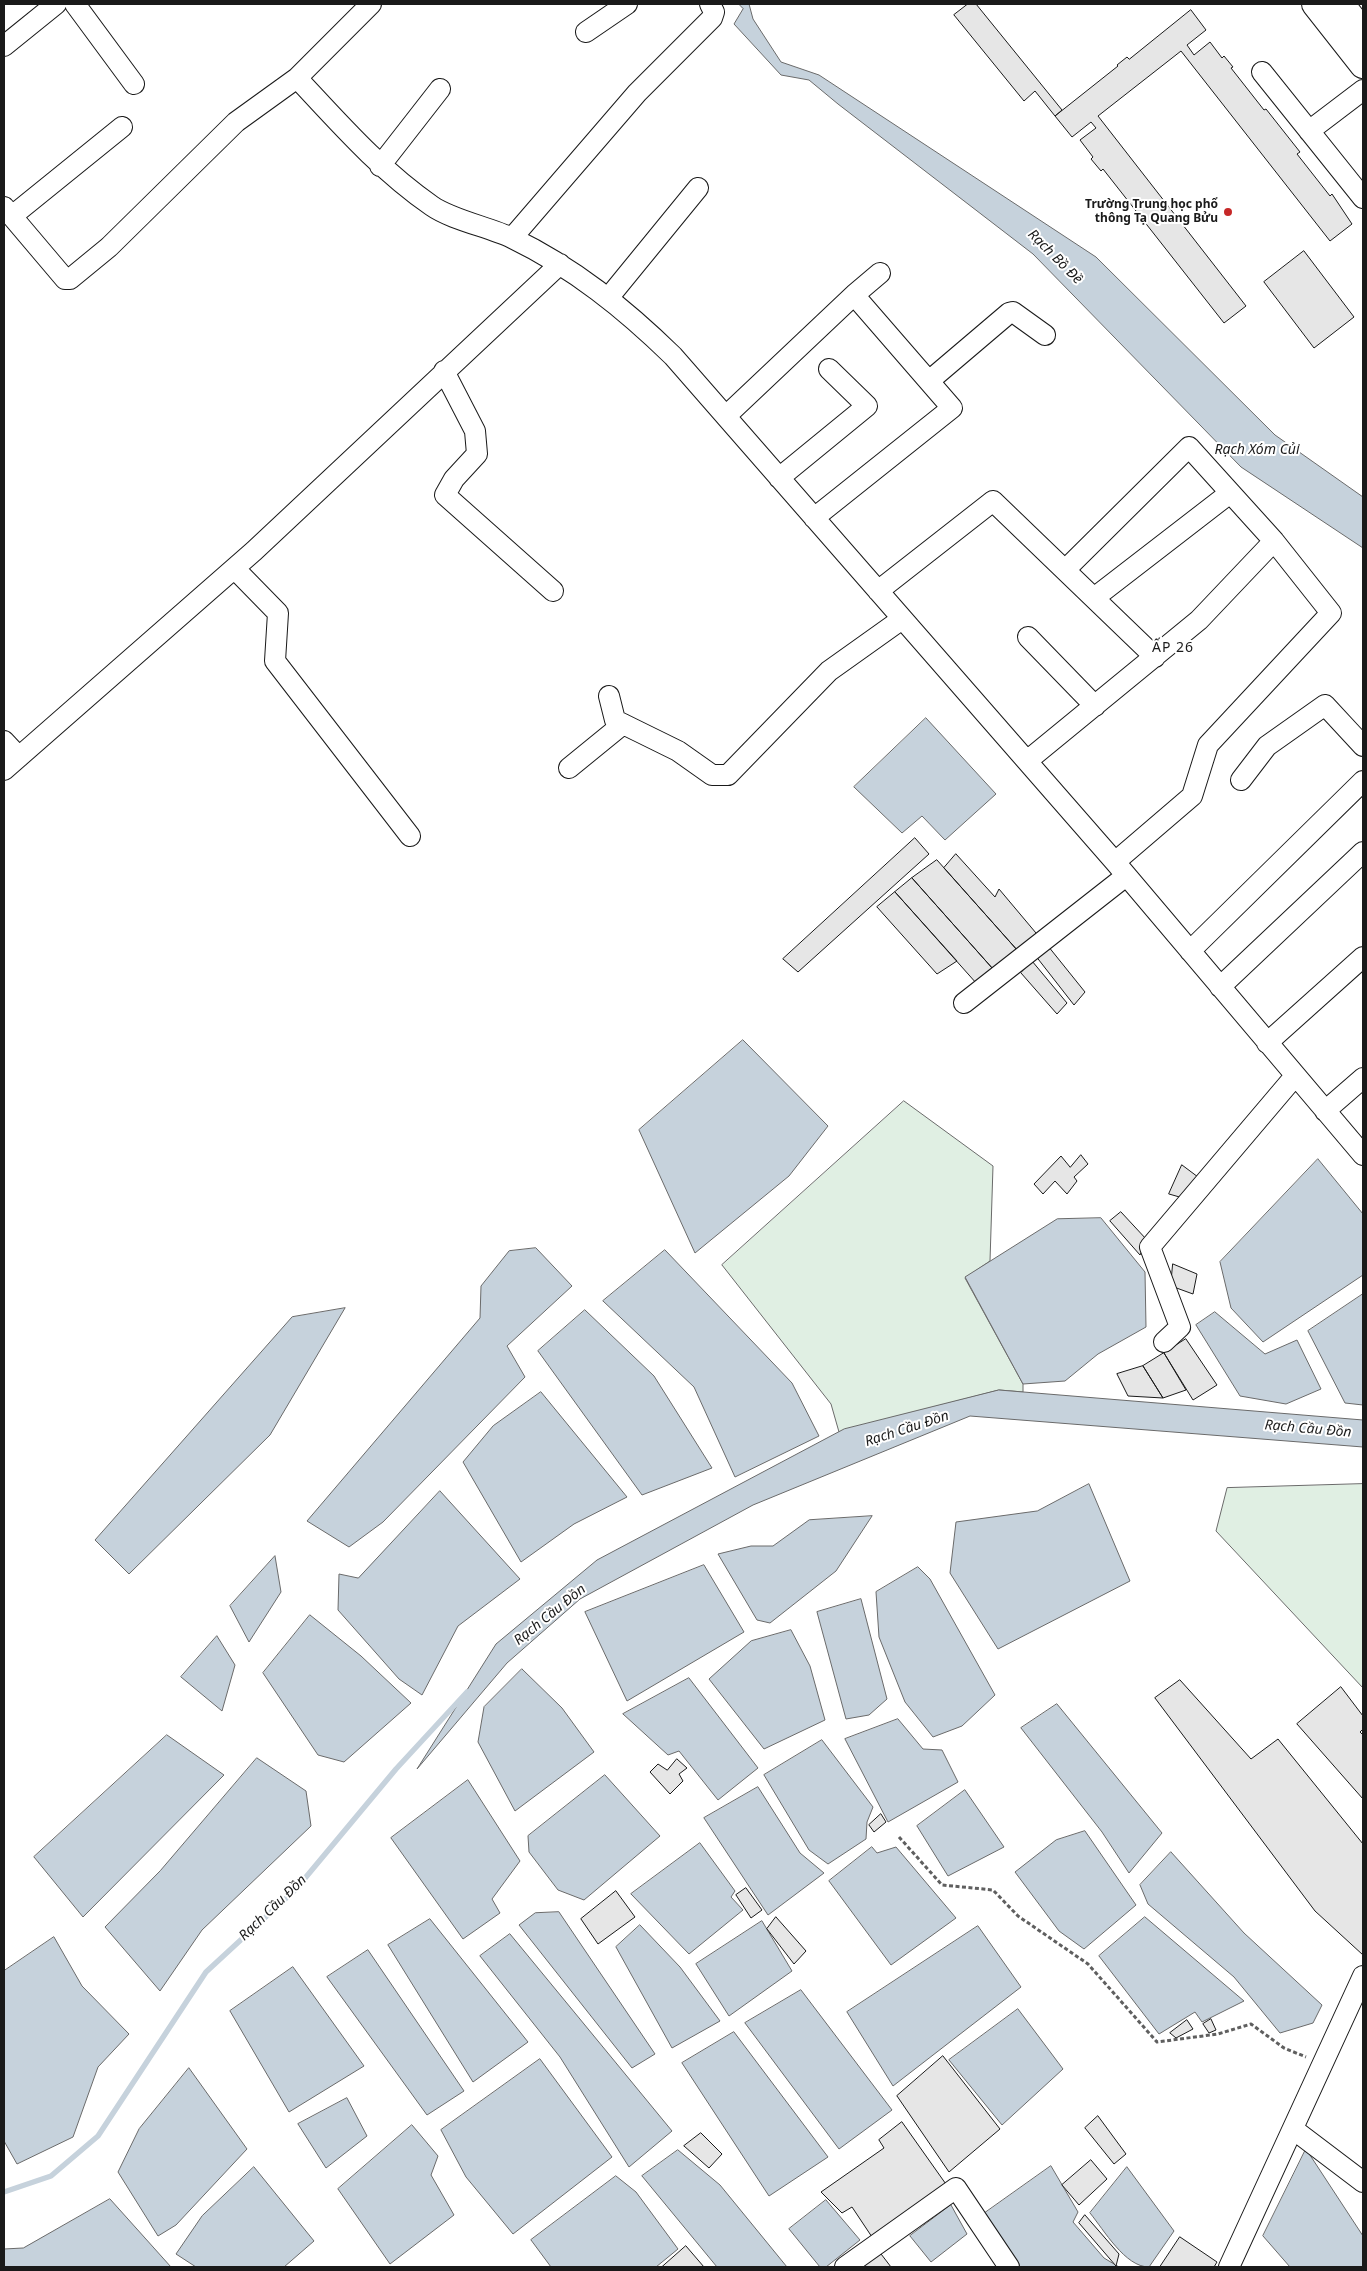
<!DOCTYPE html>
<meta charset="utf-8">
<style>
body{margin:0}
#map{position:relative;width:1367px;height:2271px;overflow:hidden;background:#fff;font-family:"Noto Sans",sans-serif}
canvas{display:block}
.frame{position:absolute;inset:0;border:5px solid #1a1a1a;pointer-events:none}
</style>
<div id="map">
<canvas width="1367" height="2271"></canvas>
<div class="frame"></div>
</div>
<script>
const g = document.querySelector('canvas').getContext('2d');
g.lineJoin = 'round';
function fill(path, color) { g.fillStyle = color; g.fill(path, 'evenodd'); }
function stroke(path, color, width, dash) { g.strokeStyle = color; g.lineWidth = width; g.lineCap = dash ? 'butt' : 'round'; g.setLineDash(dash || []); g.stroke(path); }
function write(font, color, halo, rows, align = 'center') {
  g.font = font + ' "Noto Sans",sans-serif'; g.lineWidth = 4; g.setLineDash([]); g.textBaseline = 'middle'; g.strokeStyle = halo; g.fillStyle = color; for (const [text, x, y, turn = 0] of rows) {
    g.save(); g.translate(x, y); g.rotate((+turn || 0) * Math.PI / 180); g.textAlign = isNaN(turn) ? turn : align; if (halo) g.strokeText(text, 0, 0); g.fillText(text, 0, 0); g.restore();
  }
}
const green = new Path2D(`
 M 904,1101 L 993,1166 L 990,1261 L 965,1278 L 1023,1384 L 1023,1392 L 999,1390 L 839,1432 L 831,1404 L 722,1265 Z
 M 1363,1484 L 1363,1688 L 1216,1531 L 1227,1488 Z`);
const water = new Path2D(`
 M 739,4 L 749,4 L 753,19 L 781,62 L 819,75 L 1096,257 L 1275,435 L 1363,497 L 1363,548 L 1241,467 L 1033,254 L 838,104 L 809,80 L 781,75 L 734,24 L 743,9 Z
 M 926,718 L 996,794 L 945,840 L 922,816 L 902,833 L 854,787 Z
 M 743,1040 L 828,1126 L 789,1176 L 695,1253 L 639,1130 Z
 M 1318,1159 L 1363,1214 L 1363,1275 L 1263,1342 L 1231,1308 L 1220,1262 Z
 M 1101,1218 L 1145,1272 L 1146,1327 L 1098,1354 L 1065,1381 L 1023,1384 L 965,1277 L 1057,1219 Z
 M 536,1248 L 572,1286 L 507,1346 L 525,1377 L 383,1522 L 349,1547 L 307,1521 L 480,1318 L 481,1286 L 509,1251 Z
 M 665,1250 L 792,1383 L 819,1436 L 735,1477 L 694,1387 L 603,1301 Z
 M 1363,1294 L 1363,1405 L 1345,1403 L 1308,1331 Z
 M 345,1308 L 270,1435 L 129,1574 L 95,1540 L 292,1317 Z
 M 585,1310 L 654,1376 L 712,1468 L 642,1495 L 538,1351 Z
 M 1215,1312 L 1265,1354 L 1297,1340 L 1321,1389 L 1286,1404 L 1240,1396 L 1196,1325 Z
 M 999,1390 L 1363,1420 L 1363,1447 L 970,1416 L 753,1505 L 580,1599 L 507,1663 L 417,1769 L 496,1644 L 597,1560 L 844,1429 Z
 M 541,1392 L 627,1497 L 574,1524 L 521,1562 L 463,1462 L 493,1426 Z
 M 1089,1484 L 1130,1581 L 998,1649 L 950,1573 L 956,1522 L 1037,1511 Z
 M 440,1491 L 520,1579 L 458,1626 L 422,1695 L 399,1679 L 338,1610 L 339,1574 L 358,1578 Z
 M 872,1516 L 836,1571 L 770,1623 L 757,1620 L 718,1554 L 751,1546 L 773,1546 L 809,1520 Z
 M 275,1556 L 281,1592 L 249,1642 L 230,1606 Z
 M 704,1565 L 744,1632 L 627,1701 L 585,1612 Z
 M 918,1567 L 930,1579 L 995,1695 L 962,1726 L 933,1737 L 905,1702 L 879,1637 L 876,1592 Z
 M 861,1599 L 887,1699 L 869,1715 L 846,1719 L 817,1612 Z
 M 310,1615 L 361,1656 L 411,1703 L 344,1762 L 318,1755 L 263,1673 Z
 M 791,1630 L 810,1666 L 825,1720 L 764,1749 L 709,1679 L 751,1641 Z
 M 217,1636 L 235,1665 L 222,1711 L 181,1677 Z
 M 522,1669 L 562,1708 L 594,1752 L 515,1811 L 478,1742 L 484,1707 Z
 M 689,1678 L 758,1768 L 718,1800 L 679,1751 L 668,1755 L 623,1714 Z
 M 1057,1704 L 1162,1833 L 1129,1873 L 1102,1832 L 1021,1728 Z
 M 898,1719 L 923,1749 L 942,1750 L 958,1782 L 888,1822 L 845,1739 Z
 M 167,1735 L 224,1775 L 83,1917 L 34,1857 Z
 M 822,1740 L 873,1807 L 867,1822 L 866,1839 L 828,1864 L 809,1850 L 764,1775 Z
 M 257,1758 L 306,1791 L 311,1826 L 202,1930 L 160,1991 L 105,1927 L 160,1871 Z
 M 605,1775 L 660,1836 L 584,1900 L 558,1890 L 529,1852 L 528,1836 Z
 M 468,1780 L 520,1861 L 492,1899 L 500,1913 L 463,1939 L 391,1838 Z
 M 758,1787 L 800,1853 L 824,1873 L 768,1915 L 704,1818 Z
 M 965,1790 L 1004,1847 L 948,1876 L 917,1826 Z
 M 1085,1831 L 1136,1905 L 1084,1949 L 1059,1931 L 1015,1872 L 1056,1840 Z
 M 700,1843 L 735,1891 L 731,1897 L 743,1910 L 689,1954 L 631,1894 Z
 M 872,1847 L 877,1853 L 896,1847 L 956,1918 L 891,1965 L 829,1881 Z
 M 1171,1852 L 1244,1933 L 1322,2005 L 1313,2023 L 1280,2033 L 1234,1977 L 1148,1904 L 1140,1885 Z
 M 559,1912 L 655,2054 L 632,2068 L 519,1925 L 535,1913 Z
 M 1145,1917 L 1244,2001 L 1202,2022 L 1195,2012 L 1159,2034 L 1099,1956 Z
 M 430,1919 L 528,2042 L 473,2082 L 388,1945 Z
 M 762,1921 L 792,1971 L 729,2016 L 696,1964 Z
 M 640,1925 L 680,1967 L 720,2021 L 672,2048 L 616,1947 Z
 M 978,1926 L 1021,1987 L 893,2086 L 847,2012 Z
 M 510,1934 L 672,2131 L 629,2167 L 560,2057 L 480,1956 Z
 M 54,1937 L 82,1986 L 129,2034 L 98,2067 L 73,2137 L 17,2164 L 4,2141 L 4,1971 Z
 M 368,1950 L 464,2091 L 427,2115 L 327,1977 Z
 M 293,1967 L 364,2066 L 289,2112 L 230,2011 Z
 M 801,1990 L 892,2110 L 839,2149 L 745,2023 Z
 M 1018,2009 L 1063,2069 L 1002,2125 L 949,2060 Z
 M 734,2032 L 828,2157 L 769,2196 L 682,2063 Z
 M 540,2059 L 612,2157 L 513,2234 L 466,2177 L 441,2130 Z
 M 189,2068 L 247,2149 L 176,2225 L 158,2236 L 118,2172 L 139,2129 Z
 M 347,2098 L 367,2136 L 326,2168 L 298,2124 Z
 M 412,2125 L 438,2156 L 431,2175 L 454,2215 L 390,2264 L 338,2189 Z
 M 1306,2149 L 1363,2236 L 1363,2267 L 1290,2267 L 1263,2236 Z
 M 678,2150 L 720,2185 L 787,2267 L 717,2267 L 642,2176 Z
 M 1051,2166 L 1078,2212 L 1073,2222 L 1104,2258 L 1119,2267 L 1017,2267 L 982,2215 Z
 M 254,2167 L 314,2241 L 284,2267 L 196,2267 L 176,2254 L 202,2216 Z
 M 1127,2167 L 1174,2231 L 1149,2267 C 1125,2267 1104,2230 1090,2213 Z
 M 616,2176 L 636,2192 L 678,2249 L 656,2267 L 551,2267 L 531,2240 Z
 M 110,2199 L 171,2267 L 4,2267 L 4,2249 L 23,2248 Z
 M 826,2200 L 860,2240 L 826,2267 L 820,2267 L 789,2229 Z
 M 951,2205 L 967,2234 L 931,2262 L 910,2236 Z`);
const stream = new Path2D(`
 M 4,2192 L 51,2176 L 98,2136 L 206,1972 L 296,1889 L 396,1769 L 467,1692`);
const building = new Path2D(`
 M 968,4 L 976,4 L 1062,110 L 1055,116 L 1035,91 L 1024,101 L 954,15 Z
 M 1191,10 L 1206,30 L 1187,45 L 1194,55 L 1210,42 L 1222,58 L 1224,56 L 1233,67 L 1231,68 L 1264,110 L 1266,109 L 1300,152 L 1297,154 L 1330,196 L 1332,194 L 1352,224 L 1330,241 L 1181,51 L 1098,116 L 1246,306 L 1224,323 L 1103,169 L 1101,171 L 1091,159 L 1093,157 L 1080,140 L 1096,128 L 1091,122 L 1072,137 L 1055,116 L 1118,66 L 1117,65 L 1127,57 L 1129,59 Z
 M 1304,251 L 1354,317 L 1314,348 L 1264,282 Z
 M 915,838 L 929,854 L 798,972 L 783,959 Z
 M 956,854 L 995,897 L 999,889 L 1036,933 L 1018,951 L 944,868 Z
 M 937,860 L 1018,951 L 993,969 L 912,878 Z
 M 912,878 L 993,969 L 977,984 L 895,892 Z
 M 895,892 L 957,961 L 937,974 L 877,907 Z
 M 1048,946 L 1085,992 L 1074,1005 L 1035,955 Z
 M 1032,961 L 1067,1003 L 1057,1014 L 1021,973 Z
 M 1081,1155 L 1088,1164 L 1074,1177 L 1077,1181 L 1067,1194 L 1055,1181 L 1043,1194 L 1034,1184 L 1061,1156 L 1070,1167 Z
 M 1182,1165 L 1198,1177 L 1183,1198 L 1169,1194 Z
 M 1121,1212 L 1147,1240 L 1140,1255 L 1110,1221 Z
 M 1173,1264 L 1197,1274 L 1193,1294 L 1171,1286 Z
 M 1186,1339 L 1217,1385 L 1193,1400 L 1164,1353 Z
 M 1164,1353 L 1186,1390 L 1163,1398 L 1143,1366 Z
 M 1143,1366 L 1163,1398 L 1128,1396 L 1117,1374 Z
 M 1180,1680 L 1251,1759 L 1278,1739 L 1363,1844 L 1363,1955 L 1315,1911 L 1155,1698 Z
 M 1341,1687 L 1363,1716 L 1363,1729 L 1360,1732 L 1363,1735 L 1363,1799 L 1297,1724 Z
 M 677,1759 L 687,1768 L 679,1774 L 683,1781 L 670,1794 L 650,1772 L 658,1764 L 667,1770 Z
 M 881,1814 L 886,1822 L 874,1832 L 869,1825 Z
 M 746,1888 L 762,1910 L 751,1918 L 736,1895 Z
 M 616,1891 L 635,1917 L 598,1944 L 581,1919 Z
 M 776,1917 L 806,1951 L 794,1964 L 767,1929 Z
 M 1211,2019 L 1216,2030 L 1209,2033 L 1203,2024 Z
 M 1187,2020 L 1193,2029 L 1176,2038 L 1170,2033 Z
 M 943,2056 L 1000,2129 L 949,2172 L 897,2096 Z
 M 1098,2116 L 1126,2154 L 1114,2164 L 1085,2128 Z
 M 902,2122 L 948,2187 L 874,2240 L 852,2207 L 842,2213 L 821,2192 L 884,2148 L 879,2140 Z
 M 701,2133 L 722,2154 L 709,2168 L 684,2146 Z
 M 1091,2160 L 1107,2179 L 1079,2205 L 1062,2185 Z
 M 1085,2215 L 1119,2254 L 1116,2266 L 1079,2223 Z
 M 1180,2237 L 1217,2262 L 1214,2267 L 1160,2267 Z
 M 686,2246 L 704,2267 L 662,2267 Z
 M 878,2250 L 891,2267 L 855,2267 Z`);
const path = new Path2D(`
 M 899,1837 L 942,1885 L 993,1890 L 1018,1916 L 1088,1964 L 1157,2042 L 1218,2034 L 1251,2024 L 1284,2048 L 1306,2057`);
const minor = new Path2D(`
 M 75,4 L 134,84
 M 371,4 L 297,78 C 340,124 380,170 432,206 C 452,220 489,227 512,238 C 574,268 625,309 673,356 L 1115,862 L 1363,1155
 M 586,32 L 627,4
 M 4,46 L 56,4
 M 1262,72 L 1363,198
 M 1309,131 L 1363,90
 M 380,166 L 440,89
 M 4,207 L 65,279 L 70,279 L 109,247 L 236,122 L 297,78
 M 12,216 L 122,127
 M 512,238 L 637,93 L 712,18 L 714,12 L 710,4
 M 609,297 L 698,188
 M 444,371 L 475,431 L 477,454 L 454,479 L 445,495 L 553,591
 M 929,381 L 1009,313 L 1013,312 L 1045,335
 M 726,416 L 854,295
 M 779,478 L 867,406 L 829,369
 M 814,518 L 952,408 L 854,295 L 880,273
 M 235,569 L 278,613 L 275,661 L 410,836
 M 1065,570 L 1189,447 L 1274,541 L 1331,613 L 1208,745 L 1192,796 L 1115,862
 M 878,591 L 993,501 L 1155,657
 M 1094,598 L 1230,493
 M 1028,637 L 1095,706
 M 609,696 L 615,720 L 678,751 L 712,775 L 728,775 L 829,671 L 902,619
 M 4,741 L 19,757
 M 1027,761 L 1199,620 L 1274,541
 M 569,768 L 623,724
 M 4,770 L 254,551 L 560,264
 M 1241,780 L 1267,746 L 1325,705 L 1363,746
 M 1190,951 L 1363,781
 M 1220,987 L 1363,852
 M 964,1003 L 1126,876
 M 1267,1043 L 1363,957
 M 1325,1111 L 1363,1078
 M 1164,1342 L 1180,1327 L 1150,1247 L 1295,1076
 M 1293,2129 L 1363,2182
 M 845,2267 L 956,2188 L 1009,2267
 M 1229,2267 L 1363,1976`);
const major = new Path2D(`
 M 1315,4 L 1363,65
 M 1341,4 L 1363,32`);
const markers = [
 [1228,212,5,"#c62828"]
];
const poiNames = [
 ["Trường Trung học phổ",1218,205],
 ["thông Tạ Quang Bửu",1218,219]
];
const waterNames = [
 ["Rạch Bồ Đề",1055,257,45],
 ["Rạch Xóm Củi",1257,450],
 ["Rạch Cầu Đồn",907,1429,-18],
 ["Rạch Cầu Đồn",1308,1429,5],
 ["Rạch Cầu Đồn",550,1615,-39],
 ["Rạch Cầu Đồn",273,1908,-44]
];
const neighbourhoodNames = [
 ["ẤP 26",1173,648]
];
fill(green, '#e0efe3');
stroke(green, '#6a6a6a', 1);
fill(water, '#c6d2dc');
stroke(water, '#6a6a6a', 1);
stroke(stream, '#c6d2dc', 5.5);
fill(building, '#e6e6e6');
stroke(building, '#1a1a1a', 1);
stroke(minor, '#1a1a1a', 22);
stroke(major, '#1a1a1a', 28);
stroke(path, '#5f5f5f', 3, [4, 2.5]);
stroke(minor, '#fff', 20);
stroke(major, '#fff', 26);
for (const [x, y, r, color] of markers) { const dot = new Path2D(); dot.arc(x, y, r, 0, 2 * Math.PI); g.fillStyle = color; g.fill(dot); stroke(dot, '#fff', 2); }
write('bold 12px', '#1a1a1a', '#fff', poiNames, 'right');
write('italic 14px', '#1a1a1a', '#fff', waterNames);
g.letterSpacing = '1px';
write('14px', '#1a1a1a', '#fff', neighbourhoodNames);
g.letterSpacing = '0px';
</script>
